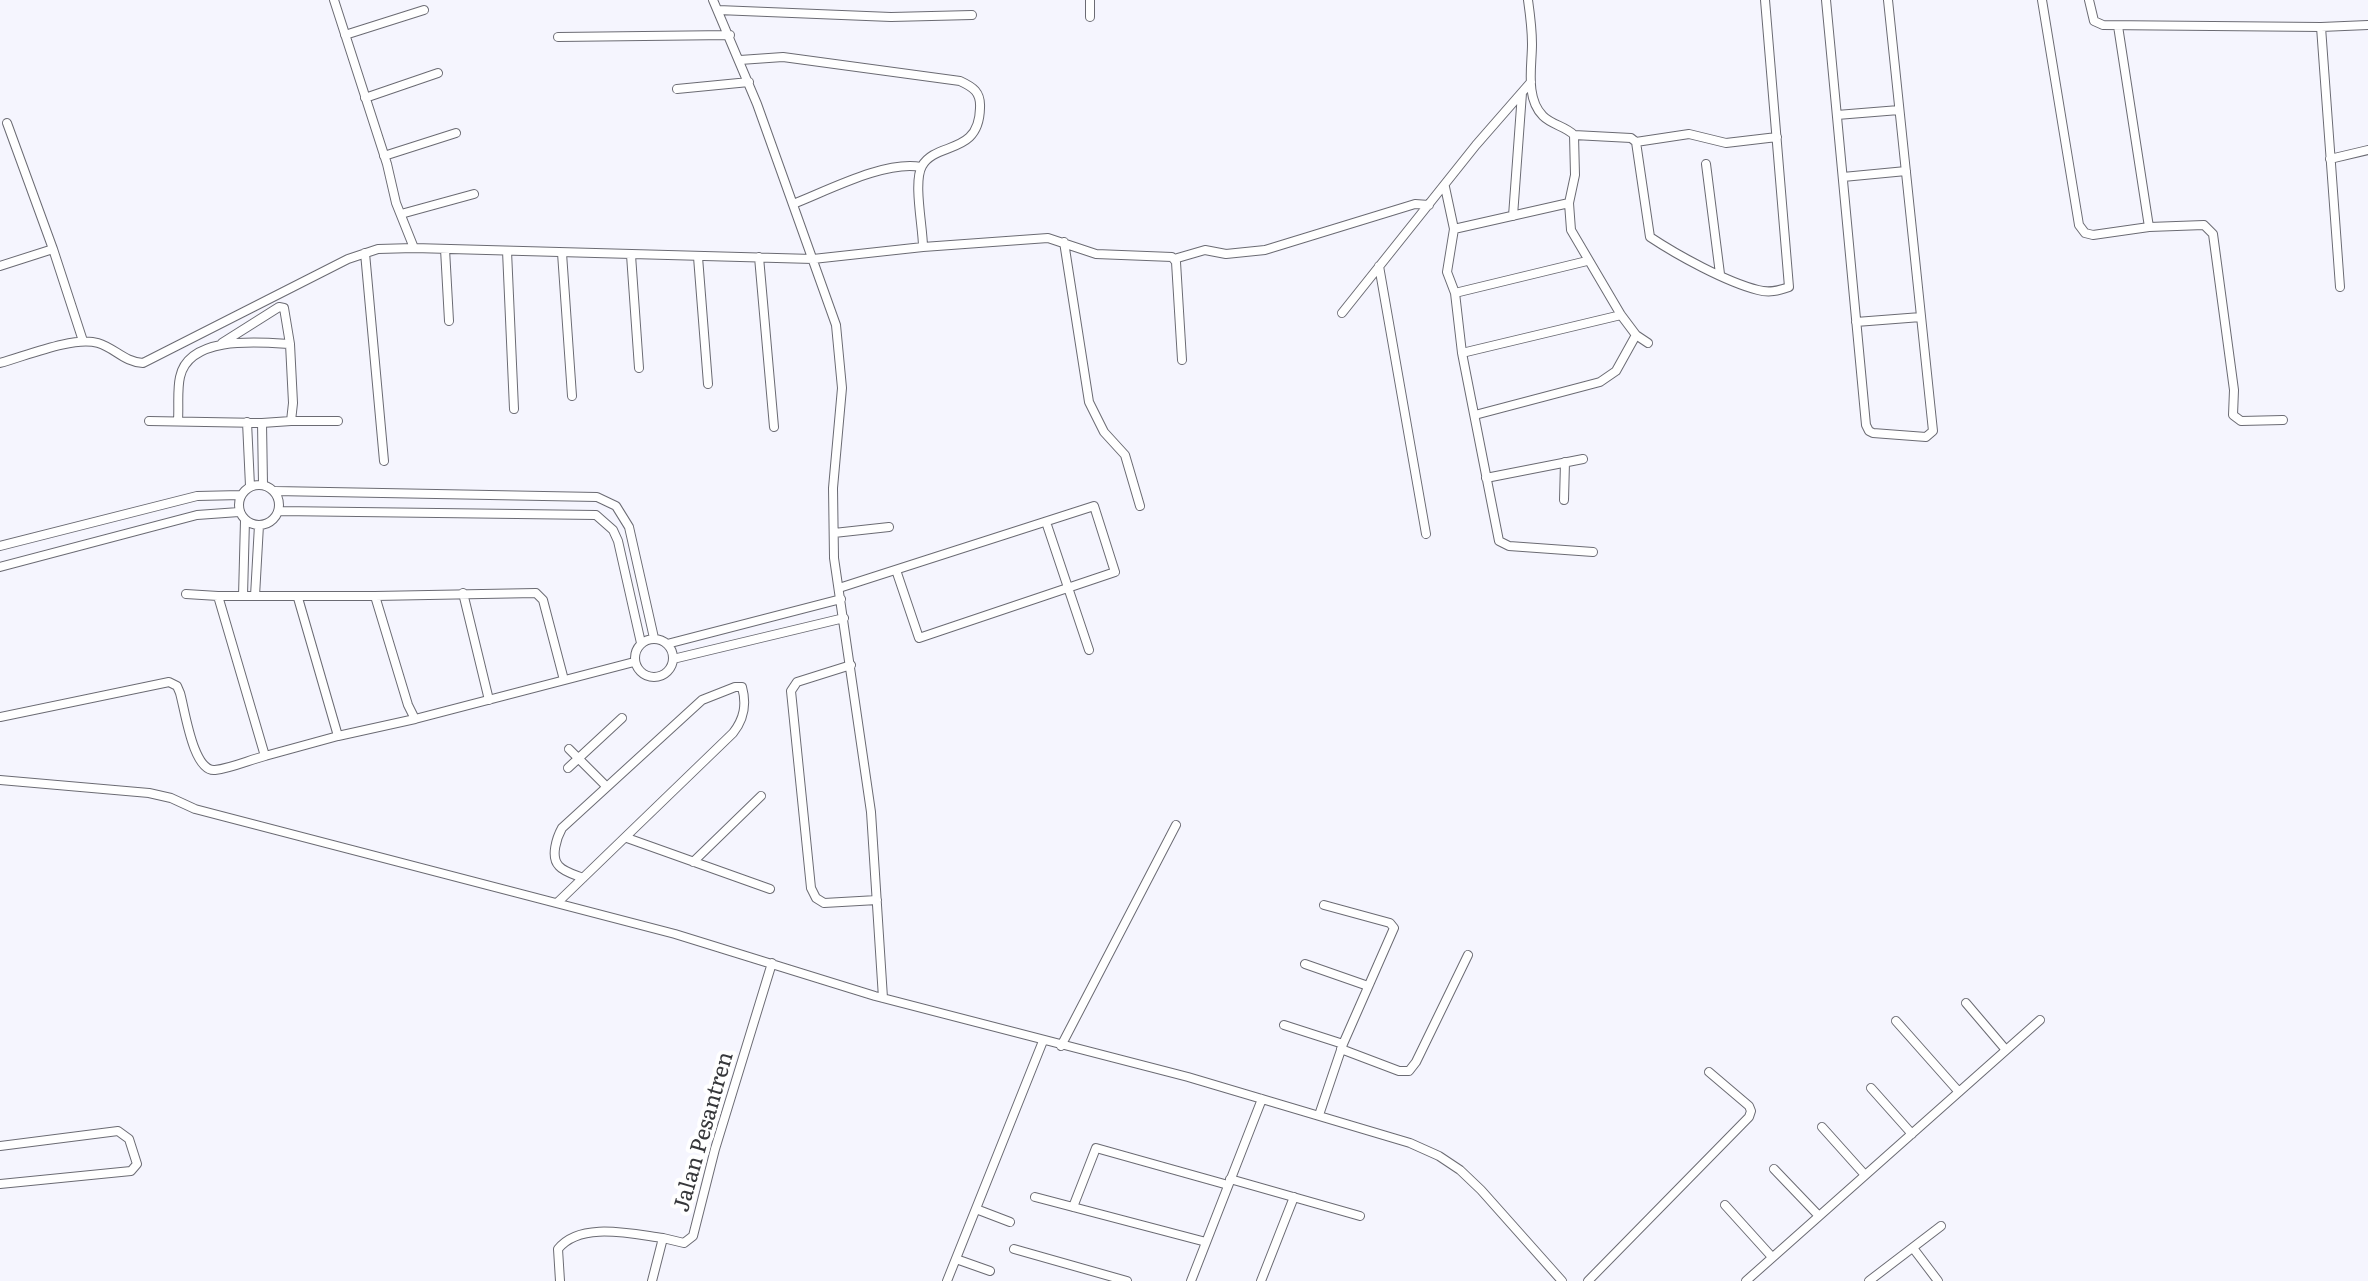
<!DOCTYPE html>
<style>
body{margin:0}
canvas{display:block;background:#f5f5fe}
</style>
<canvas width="2368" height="1281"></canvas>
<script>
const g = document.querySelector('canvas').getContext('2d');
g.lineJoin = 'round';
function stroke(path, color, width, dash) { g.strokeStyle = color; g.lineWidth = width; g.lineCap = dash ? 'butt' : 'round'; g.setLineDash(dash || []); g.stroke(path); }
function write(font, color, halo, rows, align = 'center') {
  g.font = font + ' Literata,serif'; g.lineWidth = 8; g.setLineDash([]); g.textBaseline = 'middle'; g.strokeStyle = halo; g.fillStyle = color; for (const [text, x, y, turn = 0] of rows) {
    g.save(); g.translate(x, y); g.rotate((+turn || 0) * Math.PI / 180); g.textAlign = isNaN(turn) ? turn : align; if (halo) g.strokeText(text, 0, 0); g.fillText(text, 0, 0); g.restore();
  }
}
const street = new Path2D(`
 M 334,0 L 387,164 L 396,203 L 414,248
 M 713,0 L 757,104 L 836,325 L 842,388 L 833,488 L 834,558 L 871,812 L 883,998
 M 1090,0 L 1090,17
 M 1528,0 C 1530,14 1532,29 1532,44 C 1532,66 1525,98 1543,116 C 1552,125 1565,126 1574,135 L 1575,175 L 1569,203 L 1571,230 L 1621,315 L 1636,335 L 1648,343
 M 1826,0 L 1866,425 L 1869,431 L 1873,433 L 1926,437 L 1933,431 L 1888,0
 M 2042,0 L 2079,225 L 2085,233 L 2093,235 L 2149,227 L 2204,225 L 2213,234 L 2234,390 L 2233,415 L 2241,421 L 2283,420
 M 2089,0 L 2094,21 L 2103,25 L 2321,27 L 2340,287
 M 718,10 L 891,17 L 972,15
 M 2118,26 L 2149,227
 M 2321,27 L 2368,25
 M 345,35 L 424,10
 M 558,37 L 730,35
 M 740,60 L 783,57 L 960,81 C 973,87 981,92 980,108 C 979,156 936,141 922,166 C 913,182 923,227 923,247
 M 677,89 L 749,82
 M 365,98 L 438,73
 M 1837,115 L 1899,110
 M 7,123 L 53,249 L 83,341
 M 1574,135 L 1631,138 L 1636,142 L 1650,237 C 1677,255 1726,282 1758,290 C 1769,293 1778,291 1789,287 L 1765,0
 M 1636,142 L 1689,134 L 1726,143 L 1777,137
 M 384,156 L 456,133
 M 2330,159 L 2368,150
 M 1706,164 L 1720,274
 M 1843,177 L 1906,171
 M 1445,187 L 1454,229 L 1447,272 L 1455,293 L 1462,353 L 1499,541 L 1509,546 L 1593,552
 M 793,204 C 827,191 885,160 921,167
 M 401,214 L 474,194
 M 1513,216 L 1522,93
 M 1454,229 L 1569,203
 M 1064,242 L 1089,402 L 1104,432 L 1125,455 L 1140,506
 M 445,249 L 449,321
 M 507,251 L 514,409
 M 365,253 L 384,461
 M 562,253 L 572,396
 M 631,255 L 639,368
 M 698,257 L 708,384
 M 759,257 L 774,427
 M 1174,259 L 1205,250 L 1226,254 L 1265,250 L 1415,204 L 1429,205
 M 0,266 L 53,249
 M 1379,266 L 1426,534
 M 1455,293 L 1587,261
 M 1342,313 L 1476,145 L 1531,82
 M 1856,322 L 1921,317
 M 222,343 L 279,307 L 284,308 L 290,344
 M 1462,353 L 1621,315
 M 0,363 C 26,356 73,336 98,343 C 115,348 124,362 143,363 L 348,259 L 378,249 L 414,248 L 813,259 L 923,247 L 1048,238 L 1096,254 L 1172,257 L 1176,262 L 1182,360
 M 1475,415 L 1600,382 L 1616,371 L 1636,335
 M 149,421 L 262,423 L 291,421 L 293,403 L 290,344 C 259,342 189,335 180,377 C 177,390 179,407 178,420
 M 291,421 L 338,421
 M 247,422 L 250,486
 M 262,423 L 263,484
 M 1486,478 L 1583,459
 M239 505a20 20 0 1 1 40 0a20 20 0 1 1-40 0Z
 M 275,491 L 597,497 L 616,506 L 629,527 L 654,638
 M 1564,500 L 1565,462
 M 279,511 L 596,515 L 613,530 L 618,541 L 641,643
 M 1046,522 L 1089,650
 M 834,533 L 889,527
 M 0,546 L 197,496 L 241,495
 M 0,567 L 197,515 L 239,512
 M 839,588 C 924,561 1009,533 1094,506 L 1115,572 L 919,638 L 896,570
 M 463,593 L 489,700
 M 186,594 L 218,596
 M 243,596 L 245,520
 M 255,596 L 259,525
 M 375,596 L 536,593 L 543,600 L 564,680
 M 298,598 L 338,736
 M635 658a19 19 0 1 1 38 0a19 19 0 1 1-38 0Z
 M 667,644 L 841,599
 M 673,659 L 844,618
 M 851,665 L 797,682 L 791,691 L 811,888 L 816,898 L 824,903 L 877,900
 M 0,717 L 169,682 L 177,686 L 180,693 C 185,710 193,772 215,770 C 232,768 249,760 265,756
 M 415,719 L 338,736 L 265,756 L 218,596 L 375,596 L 408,705 L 415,719 L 634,662
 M 569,749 L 607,787
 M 568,768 L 622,718
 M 0,780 L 149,793 L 171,798 L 195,809 L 675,934 L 875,996 L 1188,1077 L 1410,1143 L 1439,1156 L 1460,1170 L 1481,1190 L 1562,1281
 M 627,838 L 770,889
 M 693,862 L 761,796
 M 557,903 L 733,733 C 744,719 747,705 742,687 L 735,687 L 702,700 L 562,828 C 557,837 550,857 559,866 C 564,872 576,875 583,878
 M 1305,964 L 1368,986
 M 1966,1003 L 2006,1050
 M 1896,1021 L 1959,1092
 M 1284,1025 L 1343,1044
 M 1061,1046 L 1176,825
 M 1341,1049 L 1399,1071 L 1409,1071 L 1416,1062 L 1468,955
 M 1871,1088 L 1912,1134
 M 1319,1115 L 1343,1044 L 1394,928 L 1390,923 L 1324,905
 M 1822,1127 L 1865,1175
 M 0,1146 L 118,1131 L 129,1139 L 137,1164 L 131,1171 L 0,1184
 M 1774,1169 L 1819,1216
 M 1230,1179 L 1360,1216
 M 1035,1197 L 1206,1242
 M 1725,1205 L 1772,1257
 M 1073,1207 L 1096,1148 L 1228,1185
 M 976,1209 L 1010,1222
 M 1913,1248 L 1938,1281
 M 1014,1249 L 1127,1281
 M 956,1259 L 990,1271
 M 560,1281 L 558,1249 C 580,1221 632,1234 663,1238
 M 652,1281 L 663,1238 L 684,1243 L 693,1236 L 715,1149 L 772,963
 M 947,1281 L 1043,1041
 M 1191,1281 L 1262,1099
 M 1261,1281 L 1294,1197
 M 1588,1281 L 1749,1117 L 1751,1111 L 1749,1106 L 1709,1072
 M 1746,1281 L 2040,1020
 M 1869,1281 L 1941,1226`);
const streetNames = [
 ["Jalan Pesantren",704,1132,-74]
];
stroke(street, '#6b6b73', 10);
stroke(street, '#fff', 8);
write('22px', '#36373a', '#fff', streetNames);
</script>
